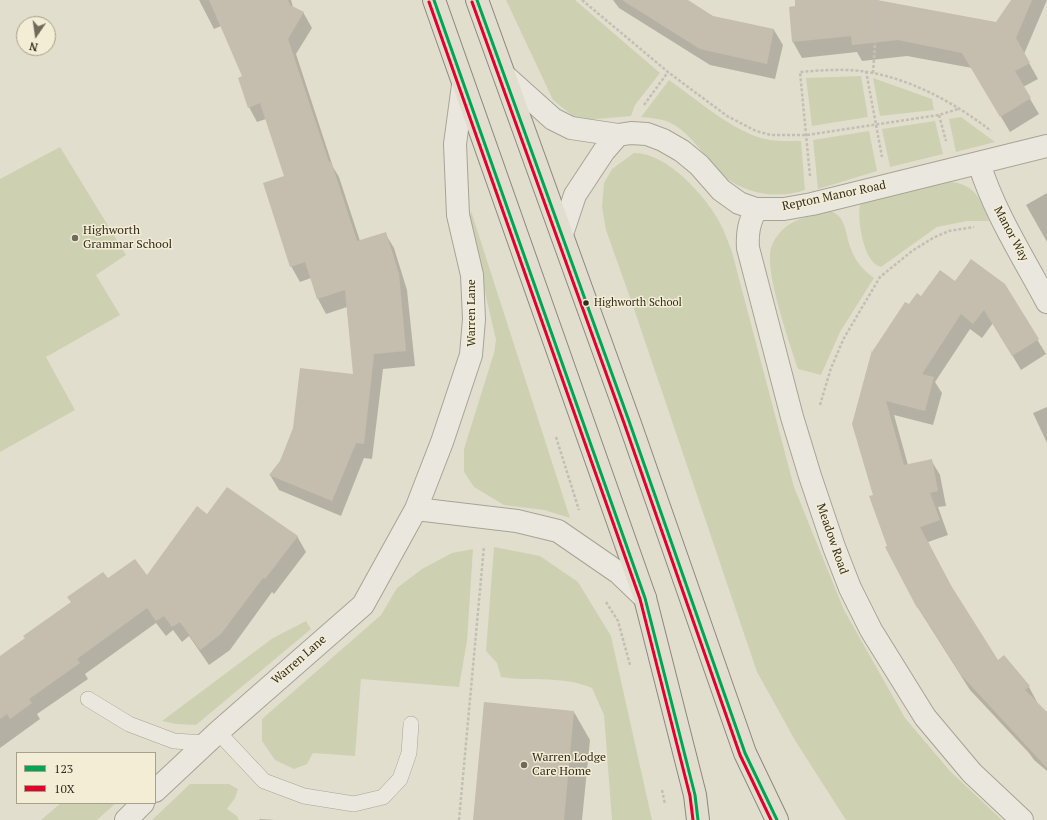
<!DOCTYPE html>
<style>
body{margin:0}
#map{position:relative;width:1047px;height:820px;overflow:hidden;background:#e2decd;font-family:"PT Serif",serif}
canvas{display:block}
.legend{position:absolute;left:16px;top:752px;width:140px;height:52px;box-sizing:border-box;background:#f2edd4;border:1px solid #a6a08c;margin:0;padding:5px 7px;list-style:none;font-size:12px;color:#342c1f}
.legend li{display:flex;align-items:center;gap:8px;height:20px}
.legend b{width:20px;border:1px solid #a6a08c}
.north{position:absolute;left:16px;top:16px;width:40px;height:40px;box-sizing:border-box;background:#f2edd4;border:1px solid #a6a08c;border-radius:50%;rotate:193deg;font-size:11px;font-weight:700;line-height:16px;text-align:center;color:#342c1f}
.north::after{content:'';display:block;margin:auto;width:14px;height:18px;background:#716a5c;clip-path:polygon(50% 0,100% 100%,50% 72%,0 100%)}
</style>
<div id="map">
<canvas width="1047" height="820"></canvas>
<ul class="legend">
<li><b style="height:5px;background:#00a651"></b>123</li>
<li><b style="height:5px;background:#e4002b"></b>10X</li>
</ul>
<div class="north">N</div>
</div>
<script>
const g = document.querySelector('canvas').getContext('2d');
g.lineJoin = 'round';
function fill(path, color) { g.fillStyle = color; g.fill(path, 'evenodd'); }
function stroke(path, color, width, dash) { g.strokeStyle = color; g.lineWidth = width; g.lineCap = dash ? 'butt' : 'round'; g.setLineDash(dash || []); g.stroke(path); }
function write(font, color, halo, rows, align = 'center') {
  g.font = font + ' "PT Serif",serif'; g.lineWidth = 3; g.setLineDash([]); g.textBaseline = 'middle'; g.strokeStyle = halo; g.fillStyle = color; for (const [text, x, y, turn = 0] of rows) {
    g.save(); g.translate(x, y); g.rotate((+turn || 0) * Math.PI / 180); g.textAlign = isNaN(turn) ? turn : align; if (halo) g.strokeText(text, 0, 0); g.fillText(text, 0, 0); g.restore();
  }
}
const green = new Path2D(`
 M 506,0 L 575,0 L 660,73 L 635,105 L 631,116 L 584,120 L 574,117 L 553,100 Z
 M 861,76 L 868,117 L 812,126 L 806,78 Z
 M 873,78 L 932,99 L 934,110 L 880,116 Z
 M 669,80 C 696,99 729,128 761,138 C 774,142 788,141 801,141 L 805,190 C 773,201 736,192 713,166 C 702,152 691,136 676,126 C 666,119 652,118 641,117 Z
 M 961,117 L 995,142 L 956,152 L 949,119 Z
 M 935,121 L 943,154 L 890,167 L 882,129 Z
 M 869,131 L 877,171 L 818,189 L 813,140 Z
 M 60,147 L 126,255 L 96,275 L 120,315 L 46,357 L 75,410 L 0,452 L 0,179 Z
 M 634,153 C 666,152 706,196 720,223 C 725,232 728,242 732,252 L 794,487 L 844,610 L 905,718 L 950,771 L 1002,820 L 846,820 L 796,742 L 757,672 L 633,306 L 606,230 L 602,207 L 604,183 L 612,169 Z
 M 949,182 C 974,183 982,200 989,221 L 967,221 L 937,227 L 881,267 C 863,263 857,219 860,204 Z
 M 471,211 L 570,518 L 544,510 L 504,505 L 474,487 L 464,472 L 464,449 L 494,353 L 496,340 L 469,222 Z
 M 830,211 C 847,216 845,235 851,249 C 856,262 863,270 874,278 L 840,332 L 821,375 L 798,369 C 790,344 764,270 771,248 C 773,240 781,230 787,226 C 799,217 816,215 830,211 Z
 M 494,547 L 540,556 L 578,582 L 611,636 L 652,820 L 612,820 L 604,715 L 592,688 C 561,675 533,682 501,677 L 497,663 L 486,651 Z
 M 473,549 L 467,641 L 459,687 L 361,679 L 355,756 L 313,753 L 307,764 L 294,769 L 275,760 L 262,741 L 262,719 L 381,615 L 397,588 L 422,569 L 452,553 Z
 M 306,621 L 311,629 L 196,725 L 176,724 L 162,721 L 273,638 Z
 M 190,784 L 229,784 L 238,789 L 235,798 L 227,809 L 237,816 L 239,820 L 152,820 Z
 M 61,803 L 116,803 L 97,820 L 41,820 Z`);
const shadow = new Path2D(`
 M 199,0 L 291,0 L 293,7 L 303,12 L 312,28 L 296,54 L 333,167 L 339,177 L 360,241 L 385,233 L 394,248 L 407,290 L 415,366 L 383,369 L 372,459 L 364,458 L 341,516 L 279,490 L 270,475 L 354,375 L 347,307 L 326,314 L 318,299 L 311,278 L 300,282 L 291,266 L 285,177 L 266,119 L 257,122 L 249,107 L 244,77 L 221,26 L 214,29 Z
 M 613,0 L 686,0 L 713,17 L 774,30 L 783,45 L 775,79 L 710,65 L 619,8 Z
 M 796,0 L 872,0 L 996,23 L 1012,0 L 1047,0 L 1024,54 L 1038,79 L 1023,87 L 1039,114 L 1010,132 L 972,68 L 907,56 L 862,61 L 857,52 L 802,58 L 793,42 L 790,8 L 796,7 Z
 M 1047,193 L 1047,242 L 1026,205 Z
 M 955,282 L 1004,285 L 1046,354 L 1021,370 L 993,323 L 982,338 L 970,329 L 935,382 L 942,393 L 933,425 L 894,415 L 908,465 L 931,460 L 940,475 L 946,506 L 938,507 L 948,535 L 928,542 L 955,595 L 998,662 L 1004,656 L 1029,687 L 1037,702 L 1036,703 L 1047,714 L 1047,771 L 1034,760 L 1029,753 L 970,690 L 918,608 L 886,547 L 888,546 L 853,424 L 910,306 L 921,297 Z
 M 1047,407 L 1047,443 L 1033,413 Z
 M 207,515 L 297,536 L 306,552 L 274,594 L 272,592 L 230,650 L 209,665 L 189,636 L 182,642 L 173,630 L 166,636 L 156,623 L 85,674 L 88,679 L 37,714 L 40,719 L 0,748 L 0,657 L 108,580 L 147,577 Z
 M 574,712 L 590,740 L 582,820 L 474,820 Z
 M 260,819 L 275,820 L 259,820 Z`);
const building = new Path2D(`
 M 209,0 L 288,0 L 290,5 L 304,12 L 288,39 L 329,162 L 331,161 L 357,241 L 386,232 L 399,274 L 406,351 L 374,354 L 364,444 L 356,443 L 332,501 L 269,475 L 280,461 L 293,428 L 300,368 L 353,374 L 345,290 L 317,299 L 305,262 L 290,267 L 263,183 L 284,176 L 260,103 L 248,108 L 238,78 L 242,76 Z
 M 622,0 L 688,0 L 713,16 L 774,29 L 767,64 L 700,49 Z
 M 795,0 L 877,0 L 996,22 L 1011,0 L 1032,0 L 1016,38 L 1030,63 L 1015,71 L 1031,98 L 1000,117 L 962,53 L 898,40 L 852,45 L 851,36 L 792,42 L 789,7 L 795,6 Z
 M 971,259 L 1005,284 L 1039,339 L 1012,356 L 984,310 L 973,324 L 961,314 L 922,374 L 934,377 L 925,411 L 886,401 L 904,465 L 932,459 L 938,491 L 930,493 L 940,520 L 920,527 L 952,587 L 998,660 L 1004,655 L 1030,686 L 1025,690 L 1047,712 L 1047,768 L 961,675 L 918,607 L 917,608 L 885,547 L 887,546 L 869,496 L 873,495 L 852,424 L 872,350 L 872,352 L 905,302 L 909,304 L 917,293 L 921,296 L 940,270 L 955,281 Z
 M 227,487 L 298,536 L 265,579 L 263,578 L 221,634 L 200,650 L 180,622 L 172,627 L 164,616 L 156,621 L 147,608 L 77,659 L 80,663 L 29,699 L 32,703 L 10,719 L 7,714 L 0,719 L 0,656 L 25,638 L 23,636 L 71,602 L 67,597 L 103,572 L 108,578 L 135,559 L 147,575 L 197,506 L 207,514 Z
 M 484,702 L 574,711 L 564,820 L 473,820 Z`);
const path = new Path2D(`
 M 582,0 L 668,72 L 727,116 L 756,131 L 771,135 L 807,135 L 939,115 L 958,109
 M 866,71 L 882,157
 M 873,73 L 878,0
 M 644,105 L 668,72
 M 939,115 L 946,141
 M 810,176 L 800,72 C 824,70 849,68 873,73 C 915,81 958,105 991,131
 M 820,405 L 831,368 L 844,338 L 880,277 L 912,251 L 933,238 L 949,231 L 974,227
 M 556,437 L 579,510
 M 606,602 L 618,621 L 630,665
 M 662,790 L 665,804
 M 459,820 L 484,546`);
const lane = new Path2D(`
 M 88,699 L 129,724 L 174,741 L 205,743
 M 218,732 L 264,781 L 304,796 L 354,804 L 383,797 L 400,779 L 409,753 L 411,724`);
const street = new Path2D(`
 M 505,76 L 553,119 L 571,128 L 618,135 L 631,133 L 647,134 L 663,140 L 682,151 L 699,165 L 721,190 L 739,203 L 756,209 L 784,209 L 812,204 L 1047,146
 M 979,163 C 994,212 1023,257 1047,302
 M 756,209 C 749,223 747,233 748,248 L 792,417 L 810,476 L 834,547 L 850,588 L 871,630 L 925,717 L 972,773 L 1022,820
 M 562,234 L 575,195 L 604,151 L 618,135
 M 416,509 L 517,521 L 558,531 L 619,573 L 645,598
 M 155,791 L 218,732 L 363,605 L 416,509 L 442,442 L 471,355 L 474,319 L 472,275 L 458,215 L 455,144 L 463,85
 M 126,820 L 143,803`);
const primary = new Path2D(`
 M 434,0 L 645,598 L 695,795 L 698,820
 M 477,0 L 629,421 L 745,753 L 777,820`);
const bus1 = new Path2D(`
 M 434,0 L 645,598 L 695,795 L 698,820
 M 477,0 L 629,421 L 745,753 L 777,820`);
const bus2 = new Path2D(`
 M 429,2 L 640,599 L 690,796 L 693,820
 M 472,2 L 624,423 L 740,755 L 771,820`);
const markers = [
 [75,238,4,"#716a5c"],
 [586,303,3.5,"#342c1f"],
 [524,765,4,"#716a5c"]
];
const busNames = [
 ["Highworth School",594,303]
];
const streetNames = [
 ["Repton Manor Road",834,196,-12],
 ["Manor Way",1011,234,62],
 ["Warren Lane",472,313,-90],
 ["Meadow Road",832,539,71],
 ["Warren Lane",299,660,-41]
];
const poiNames = [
 ["Highworth",83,231],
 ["Grammar School",83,245],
 ["Warren Lodge",532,758],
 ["Care Home",532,772]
];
fill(green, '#cdd1b1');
fill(shadow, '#0003');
fill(building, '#c5bdae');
stroke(lane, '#a7a396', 16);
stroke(street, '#a7a396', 24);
stroke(primary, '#8c887d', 24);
stroke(path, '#c2bfb5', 2.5, [3, 2]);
stroke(lane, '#eae8de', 15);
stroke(street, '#eae8de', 22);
stroke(primary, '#e1ded0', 22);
stroke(bus1, '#00a651', 3);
stroke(bus2, '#e4002b', 3);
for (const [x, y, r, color] of markers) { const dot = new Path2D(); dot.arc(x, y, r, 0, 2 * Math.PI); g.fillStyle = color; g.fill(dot); stroke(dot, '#f2edd4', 1.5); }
write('11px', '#342c1f', '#f2edd4', busNames, 'left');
write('12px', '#342c1f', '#f2edd4', streetNames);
write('12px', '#342c1f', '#f2edd4', poiNames, 'left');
</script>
